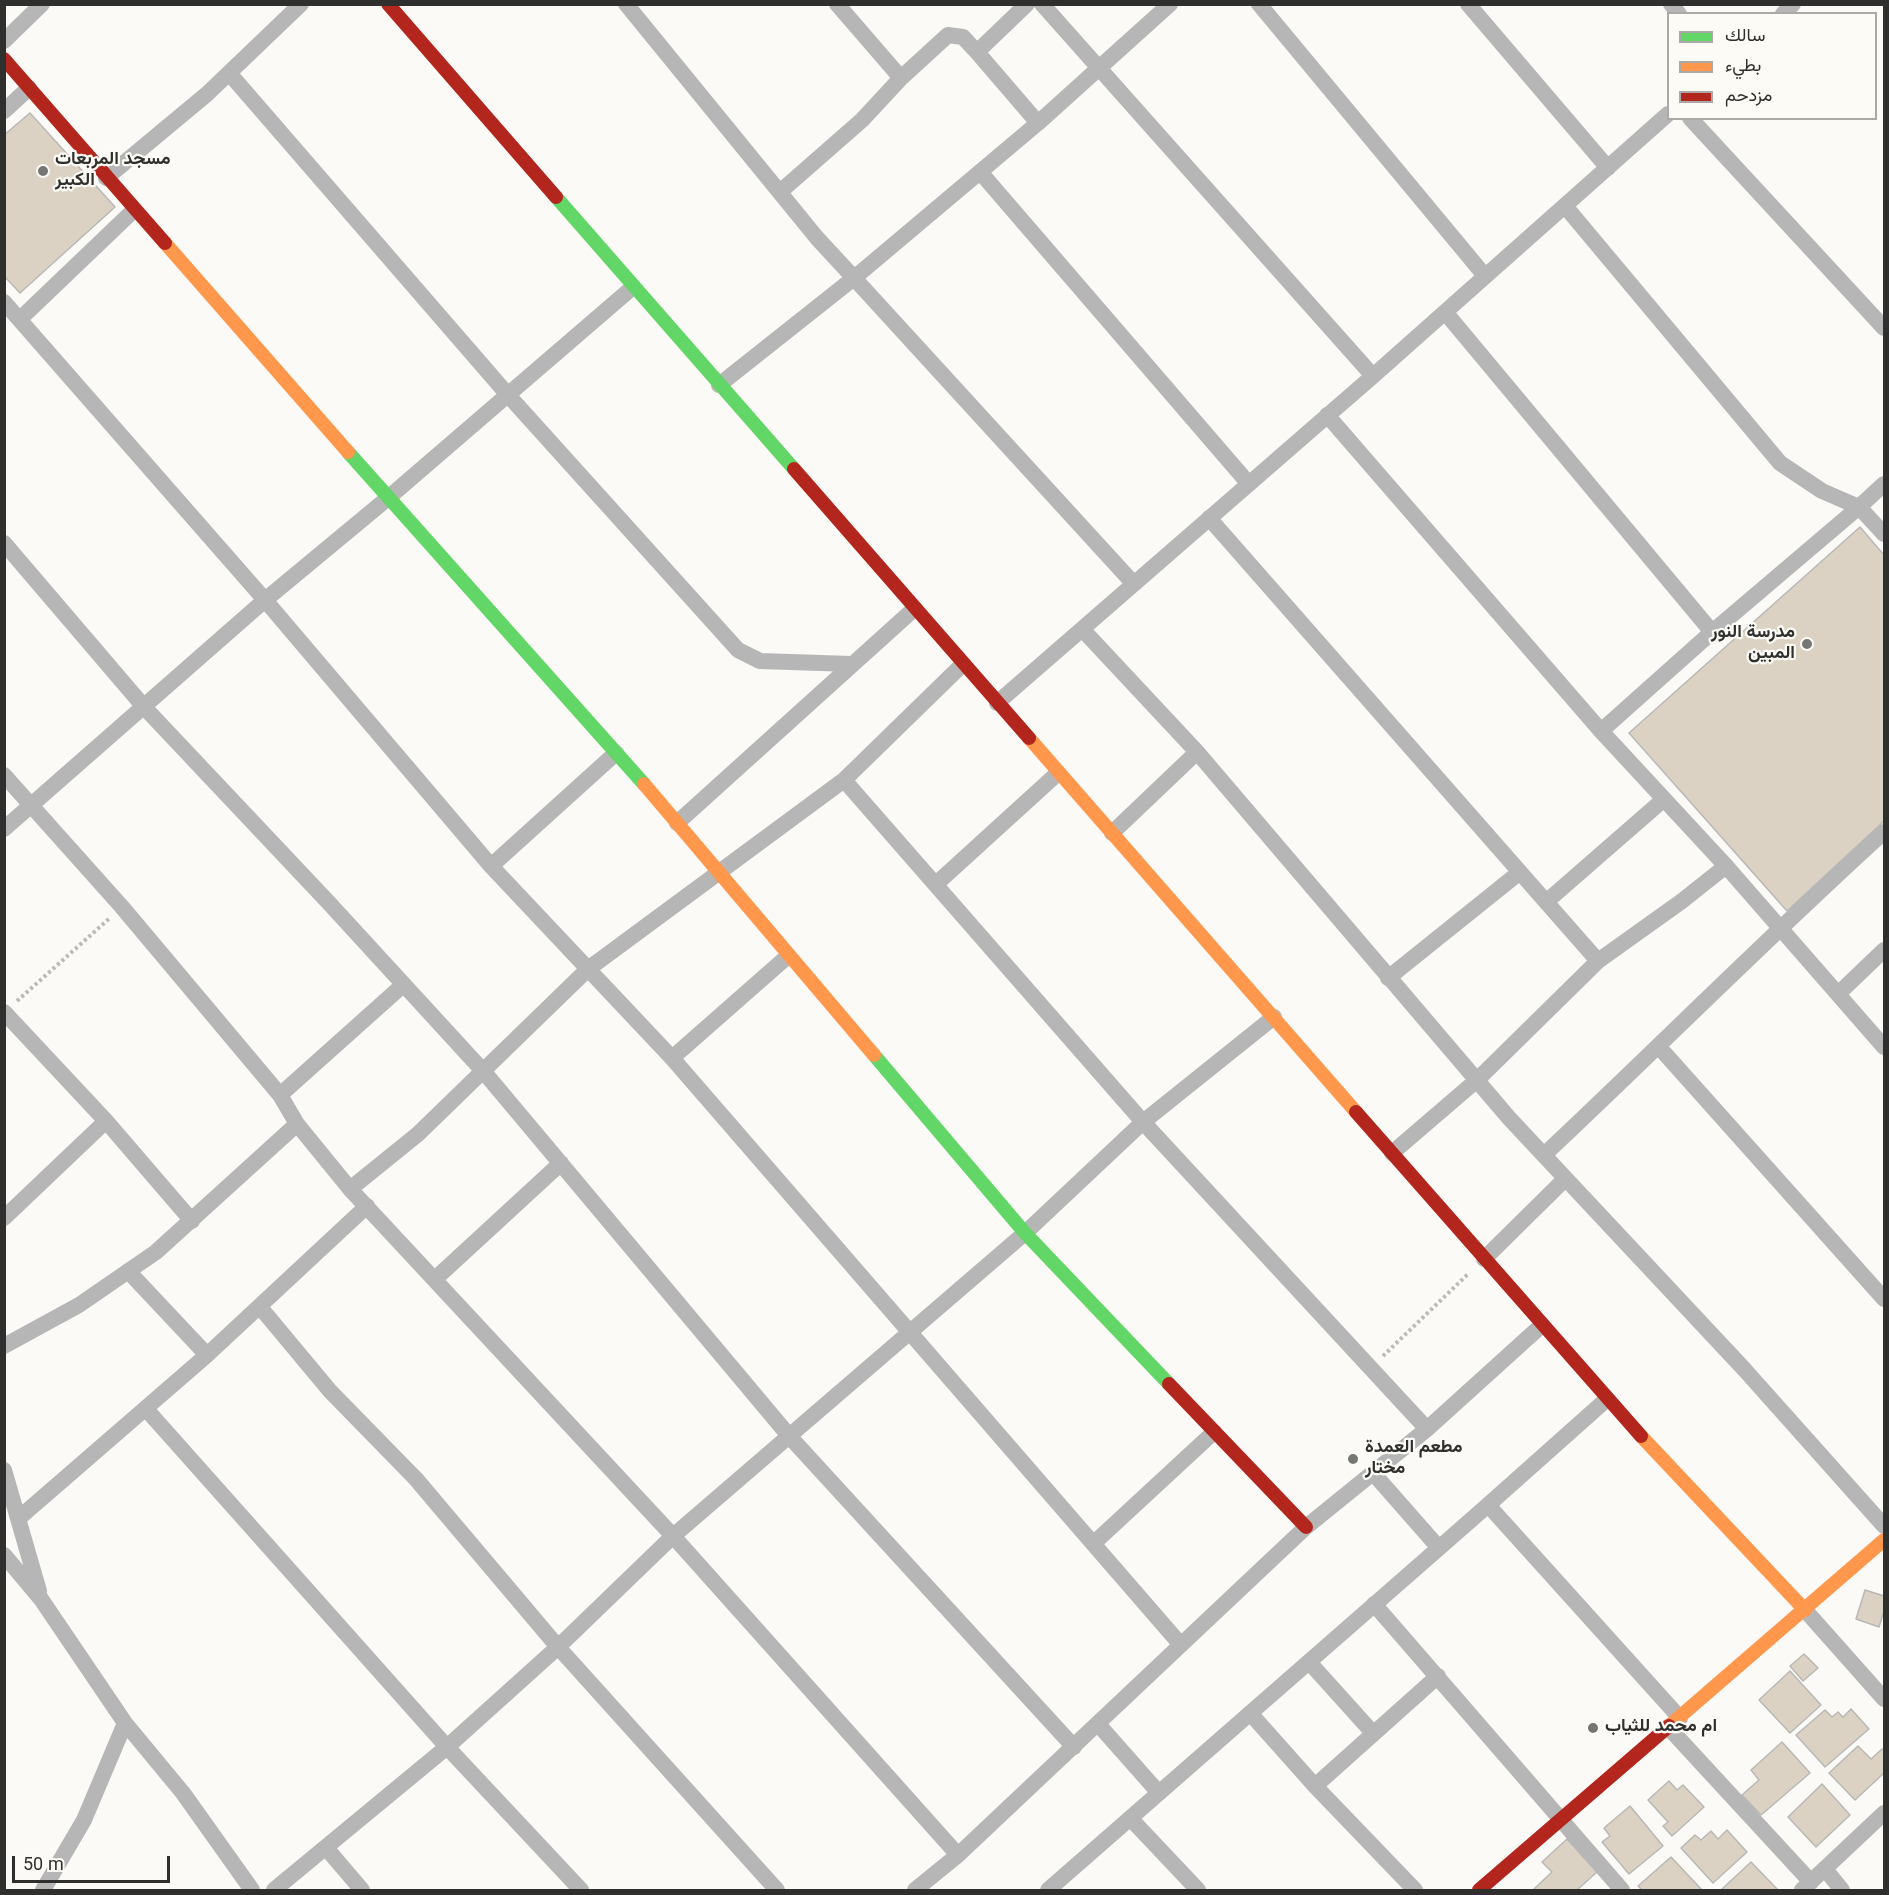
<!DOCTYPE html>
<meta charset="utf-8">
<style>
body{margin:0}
#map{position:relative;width:1889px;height:1895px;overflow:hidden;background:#fbfaf7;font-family:Georgia,Vazirmatn,serif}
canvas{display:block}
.frame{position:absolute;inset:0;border:6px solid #2f2f2d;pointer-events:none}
.legend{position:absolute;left:1667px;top:12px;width:210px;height:108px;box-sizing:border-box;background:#fcfbf6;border:2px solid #aaa9a6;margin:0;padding:8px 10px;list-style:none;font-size:18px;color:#2f2f2d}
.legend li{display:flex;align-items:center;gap:12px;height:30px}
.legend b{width:30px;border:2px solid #aaa9a6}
.scale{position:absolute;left:12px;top:1856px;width:158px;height:27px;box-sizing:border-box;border:3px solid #2f2f2d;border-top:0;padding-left:8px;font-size:18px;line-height:21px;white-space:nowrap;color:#2f2f2d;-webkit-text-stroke:4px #fcfbf6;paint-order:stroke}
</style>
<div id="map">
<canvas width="1889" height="1895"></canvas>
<div class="frame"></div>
<ul class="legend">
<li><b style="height:8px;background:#63d668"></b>سالك</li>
<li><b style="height:8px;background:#ff974d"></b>بطيء</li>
<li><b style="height:8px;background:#b3261e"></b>مزدحم</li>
</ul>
<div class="scale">50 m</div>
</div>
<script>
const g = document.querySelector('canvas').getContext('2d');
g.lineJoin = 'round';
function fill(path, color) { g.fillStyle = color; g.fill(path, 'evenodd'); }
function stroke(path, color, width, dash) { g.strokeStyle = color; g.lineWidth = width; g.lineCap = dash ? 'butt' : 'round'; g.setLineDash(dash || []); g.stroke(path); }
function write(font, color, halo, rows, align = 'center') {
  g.font = font + ' Georgia,Vazirmatn,serif'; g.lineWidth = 4.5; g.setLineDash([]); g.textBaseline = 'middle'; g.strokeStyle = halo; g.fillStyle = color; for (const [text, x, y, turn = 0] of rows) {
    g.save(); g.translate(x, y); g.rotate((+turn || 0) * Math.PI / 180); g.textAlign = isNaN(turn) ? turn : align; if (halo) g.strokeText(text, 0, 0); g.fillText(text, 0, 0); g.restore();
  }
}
const building = new Path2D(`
 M 30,113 L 115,207 L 20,293 L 4,276 L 4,135 Z
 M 1860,527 L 1884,555 L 1884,821 L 1787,911 L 1629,733 Z
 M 1865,1590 L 1884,1596 L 1884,1611 L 1879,1627 L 1856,1619 Z
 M 1804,1654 L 1818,1668 L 1803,1681 L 1790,1666 Z
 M 1790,1671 L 1821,1705 L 1790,1733 L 1759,1700 Z
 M 1851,1709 L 1869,1729 L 1825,1767 L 1796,1735 L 1825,1710 L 1832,1717 L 1838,1712 L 1843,1717 Z
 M 1782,1742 L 1810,1773 L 1761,1815 L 1742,1795 L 1759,1780 L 1751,1770 Z
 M 1858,1746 L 1871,1759 L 1882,1749 L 1884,1751 L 1884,1773 L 1855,1800 L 1829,1773 Z
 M 1669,1781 L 1677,1790 L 1683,1785 L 1704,1807 L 1672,1836 L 1663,1826 L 1668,1822 L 1648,1800 Z
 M 1822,1784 L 1850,1815 L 1816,1847 L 1788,1817 Z
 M 1630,1806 L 1663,1846 L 1629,1874 L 1602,1842 L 1610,1836 L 1604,1828 Z
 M 1727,1830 L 1747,1852 L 1713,1883 L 1681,1848 L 1695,1835 L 1701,1840 L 1711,1831 L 1718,1839 Z
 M 1567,1839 L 1597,1872 L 1577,1890 L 1536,1890 L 1534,1889 L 1552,1872 L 1542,1862 Z
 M 1671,1857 L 1702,1890 L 1642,1890 L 1638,1886 Z
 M 1751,1862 L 1778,1890 L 1721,1890 Z`);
const path = new Path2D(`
 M 17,1001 L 110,918
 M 1383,1356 L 1468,1274`);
const street = new Path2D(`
 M 626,4 L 817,238 L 854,278 L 1038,123 L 977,52 L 1027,4
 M 1042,4 L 1373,376
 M 1259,4 L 1485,276
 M 1468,4 L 1608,168
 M 1671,4 L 1679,14
 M 1783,14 L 1793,4
 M 4,41 L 42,4
 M 229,73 L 508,395 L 738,650 L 760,661 L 851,664
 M 901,78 L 948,35 L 963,37 L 977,52
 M 4,111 L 29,88
 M 1690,118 L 1884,328
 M 1038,123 L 1170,4
 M 981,173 L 1249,484
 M 106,178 L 207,94 L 301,4
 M 781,191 L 862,120 L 901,78 L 837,4
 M 1565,206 L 1780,463 L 1822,491 L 1859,507 L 1712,632
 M 4,302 L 265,600 L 491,866 L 672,1058 L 1181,1645
 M 1445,312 L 1712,632 L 1601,731
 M 20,319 L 134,210
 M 719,385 L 854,278 L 1134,584
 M 1327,415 L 1601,731 L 1726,866 L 1884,1047
 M 1884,484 L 1859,507 L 1884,534
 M 1209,518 L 1598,961
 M 4,543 L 145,708 L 329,903 L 484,1072 L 790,1437 L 1074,1747
 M 1083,630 L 1197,752 L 1509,1118 L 1744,1369 L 1884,1526
 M 997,703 L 1373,376 L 1668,114
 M 4,775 L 122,907 L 280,1095 L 297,1124 L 350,1189 L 673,1536 L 958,1855
 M 844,780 L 1143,1122 L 1427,1429
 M 677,823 L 914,609
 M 4,829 L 265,600 L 388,498 L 633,287
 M 1112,833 L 1197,752
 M 491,866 L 616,753
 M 936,884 L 1058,773
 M 1546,902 L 1663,800
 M 1388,978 L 1520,872
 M 1838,994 L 1884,950
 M 4,1012 L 106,1121 L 192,1221
 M 1659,1047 L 1884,1299
 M 672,1058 L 788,956
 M 280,1095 L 403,985
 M 1392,1153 L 1477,1080 L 1598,961 L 1682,901 L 1726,866
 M 1544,1155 C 1658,1048 1768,937 1884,832
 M 350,1189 L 418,1134 L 588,969 L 844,780 L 963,664
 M 4,1218 L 106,1121
 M 1484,1259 L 1565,1179
 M 128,1271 L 207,1355
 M 435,1279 L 561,1163
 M 260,1307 L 330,1391 L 416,1479 L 558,1647 L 777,1890
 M 4,1346 L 79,1305 L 156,1252 L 297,1124
 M 146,1409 L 447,1747 L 581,1890
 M 4,1470 L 39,1591
 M 1374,1474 L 1439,1548 L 1488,1505 L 1680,1718
 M 1488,1505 L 1607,1399
 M 19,1518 L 207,1355 L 367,1206
 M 1094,1543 L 1214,1432
 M 4,1555 L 41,1599 L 125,1723 L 183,1793 L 252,1890
 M 1374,1604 L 1622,1890
 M 1805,1610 L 1884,1699
 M 1309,1662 L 1373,1733
 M 1250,1713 L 1315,1786
 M 1098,1724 L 1159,1793
 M 1668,1727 L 1811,1882
 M 1130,1818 L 1198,1890
 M 327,1849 L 362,1890
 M 1825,1869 L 1842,1890
 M 43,1890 L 84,1820 L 125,1723
 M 274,1890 L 447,1747 L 558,1647 L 673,1536 L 1025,1233 L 1143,1122 L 1274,1017
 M 915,1890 L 958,1855 L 1306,1527 L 1427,1429 L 1542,1325
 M 1048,1890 L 1439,1548
 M 1415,1890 L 1315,1786 L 1438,1676
 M 1802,1890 L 1884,1813`);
const fast = new Path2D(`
 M 556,197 L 794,469
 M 348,452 L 644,784
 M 874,1055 L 1025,1233 L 1169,1384`);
const slow = new Path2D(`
 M 165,243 L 348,452
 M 1029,738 L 1356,1112
 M 644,784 L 874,1055
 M 1641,1436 L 1805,1610
 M 1669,1726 L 1884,1540`);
const jam = new Path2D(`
 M 388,4 L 556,197
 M 4,59 L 165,243
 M 794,469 L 1029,738
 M 1356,1112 L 1641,1436
 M 1169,1384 L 1306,1527
 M 1479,1890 L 1669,1726`);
const markers = [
 [43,171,6,"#767674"],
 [1807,644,6,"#767674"],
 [1353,1459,6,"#767674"],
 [1593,1728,6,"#767674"]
];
const poiNames = [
 ["مسجد المربعات",55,161],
 ["الكبير",55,182],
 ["مدرسة النور",1795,634,"right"],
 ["المبين",1795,655,"right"],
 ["مطعم العمدة",1365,1449],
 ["مختار",1365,1470],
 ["ام محمد للثياب",1605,1728]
];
fill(building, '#dbd2c3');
stroke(building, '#b9b8b6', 1.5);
stroke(path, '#babab9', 4, [3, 3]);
stroke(street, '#b6b6b6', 16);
stroke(fast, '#63d668', 14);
stroke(slow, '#ff974d', 14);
stroke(jam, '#b3261e', 14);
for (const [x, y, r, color] of markers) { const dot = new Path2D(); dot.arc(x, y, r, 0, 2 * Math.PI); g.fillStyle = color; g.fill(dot); stroke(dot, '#fcfbf6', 2); }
write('bold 18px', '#2f2f2d', '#fcfbf6', poiNames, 'left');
</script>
